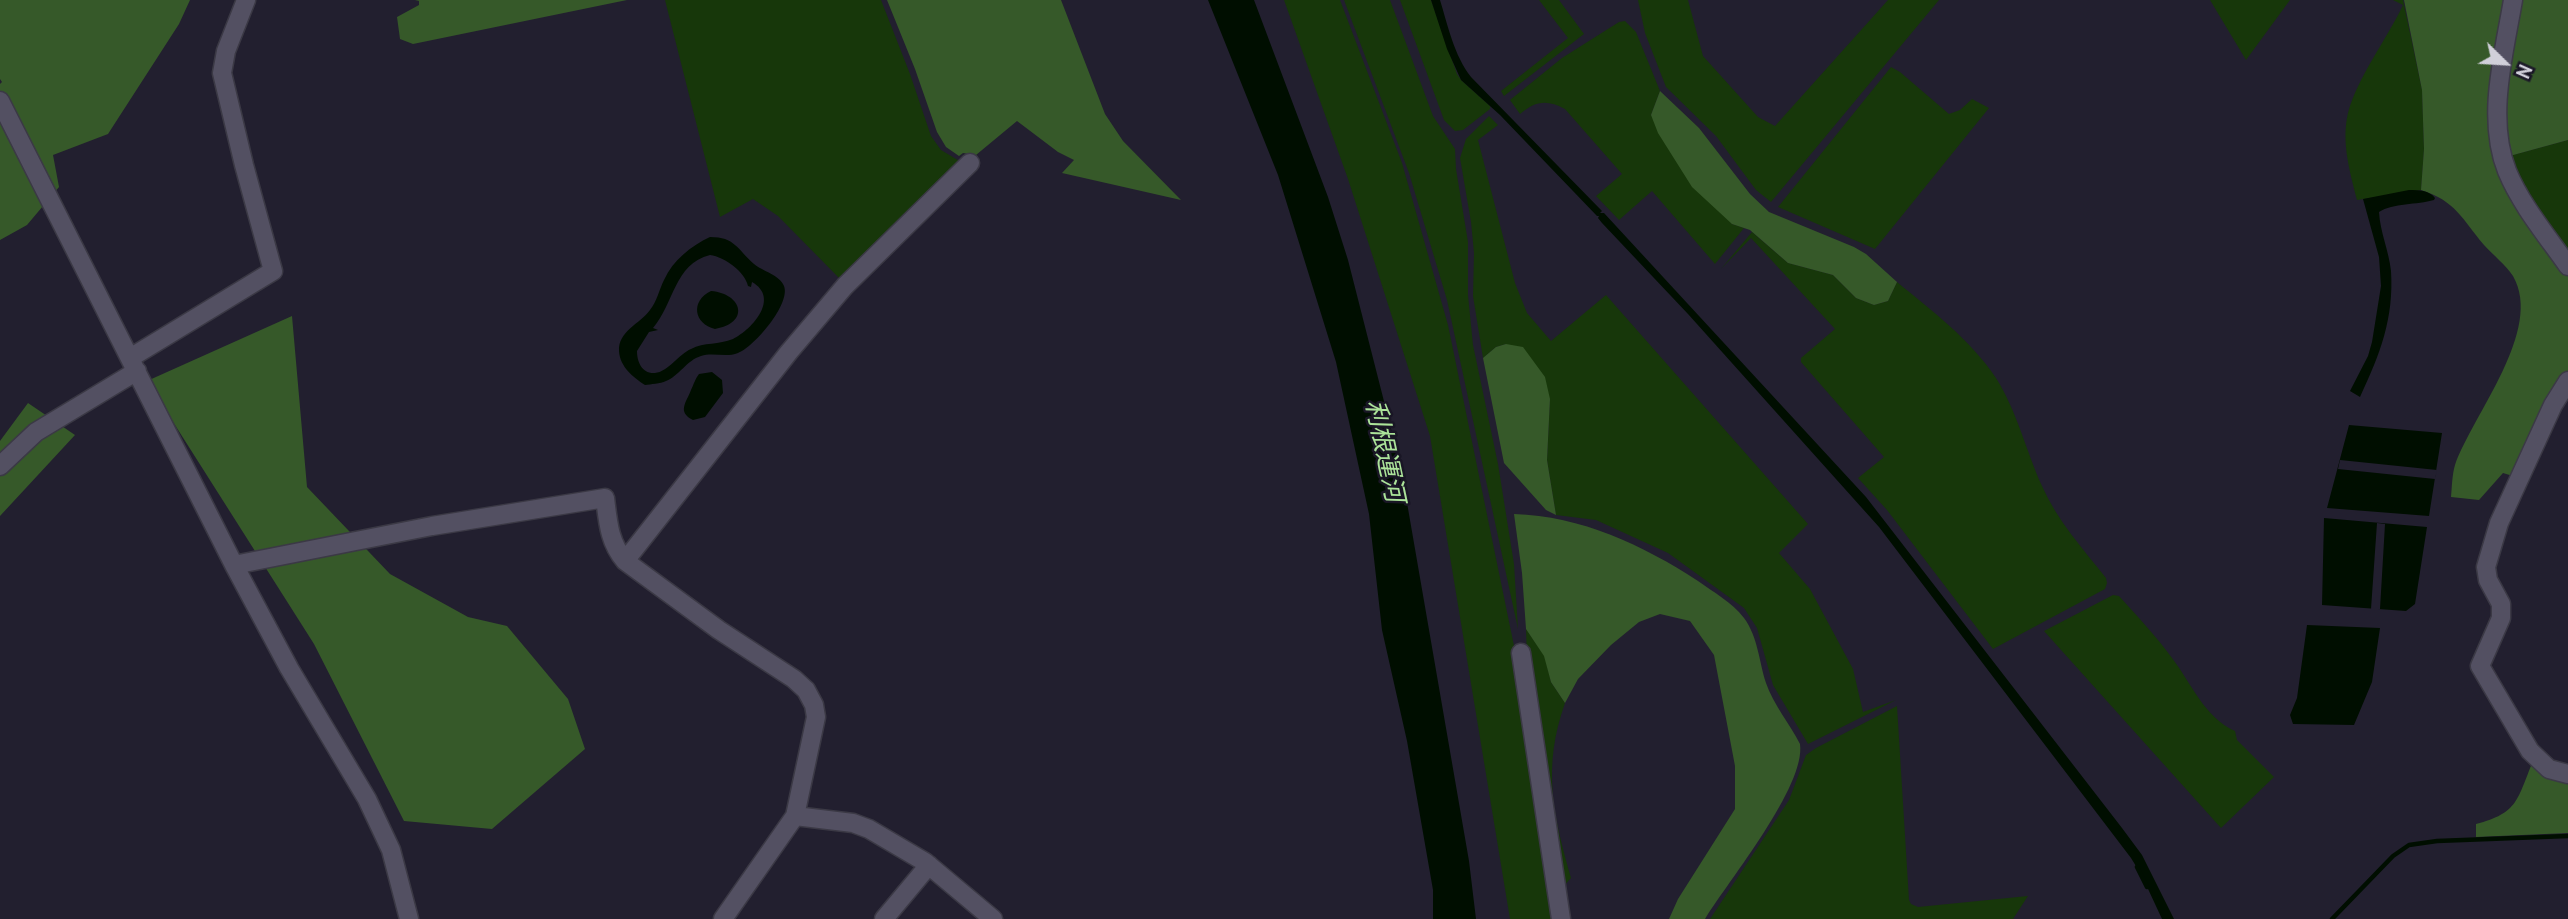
<!DOCTYPE html>
<meta charset="utf-8">
<style>
body{margin:0}
#map{position:relative;width:2568px;height:919px;overflow:hidden;background:#221f2f;font-family:"PT Sans",sans-serif}
canvas{display:block}
.north{position:absolute;left:2470px;top:28px;width:70px;height:70px;-webkit-text-stroke:5px #191625;paint-order:stroke;rotate:114deg;font-size:19px;font-weight:700;line-height:28px;text-align:center;color:#d1d0da}
.north::after{content:'';display:block;margin:auto;width:24px;height:32px;background:#d1d0da;clip-path:polygon(50% 0,100% 100%,50% 72%,0 100%)}
</style>
<div id="map">
<canvas width="2568" height="919"></canvas>
<div class="north">N</div>
</div>
<script>
const g = document.querySelector('canvas').getContext('2d');
g.lineJoin = 'round';
function fill(path, color) { g.fillStyle = color; g.fill(path, 'evenodd'); }
function stroke(path, color, width, dash) { g.strokeStyle = color; g.lineWidth = width; g.lineCap = dash ? 'butt' : 'round'; g.setLineDash(dash || []); g.stroke(path); }
function write(font, color, halo, rows, align = 'center') {
  g.font = font + ' "PT Sans","Noto Sans JP",sans-serif'; g.lineWidth = 5; g.setLineDash([]); g.textBaseline = 'middle'; g.strokeStyle = halo; g.fillStyle = color; for (const [text, x, y, turn = 0] of rows) {
    g.save(); g.translate(x, y); g.rotate((+turn || 0) * Math.PI / 180); g.textAlign = isNaN(turn) ? turn : align; if (halo) g.strokeText(text, 0, 0); g.fillText(text, 0, 0); g.restore();
  }
}
const green = new Path2D(`
 M 665,0 L 881,0 L 910,74 L 931,136 L 941,150 L 963,163 L 841,280 L 778,216 L 753,199 L 720,217 Z
 M 1284,0 L 1340,0 L 1402,163 L 1448,325 L 1520,675 L 1554,919 L 1510,919 L 1430,436 L 1348,179 Z
 M 1344,0 L 1390,0 L 1433,116 L 1455,149 L 1456,169 L 1468,242 L 1468,295 L 1473,345 L 1498,464 L 1514,564 L 1518,629 L 1447,300 L 1409,173 Z
 M 1400,0 L 1431,0 L 1457,74 L 1461,80 L 1490,106 L 1490,109 L 1463,130 L 1455,131 L 1444,120 Z
 M 1539,0 L 1559,0 L 1584,34 L 1504,96 L 1501,91 L 1568,38 Z
 M 1638,0 L 1688,0 L 1703,56 L 1758,117 L 1775,126 L 1888,0 L 1939,0 L 1771,202 L 1756,190 L 1716,136 L 1666,87 L 1645,33 Z
 M 2210,0 L 2290,0 L 2246,60 Z
 M 2393,0 L 2403,0 L 2422,90 L 2424,149 L 2421,190 L 2357,200 C 2350,172 2341,142 2348,113 C 2357,78 2387,39 2403,5 Z
 M 1625,21 L 1636,32 L 1660,91 L 1651,115 L 1732,224 L 1744,228 L 1715,264 L 1652,191 L 1619,220 L 1596,196 L 1622,174 L 1565,109 C 1547,99 1535,101 1520,114 L 1510,100 L 1562,58 L 1619,22 Z
 M 1891,67 L 1900,72 L 1949,114 L 1960,110 L 1972,99 L 1989,108 L 1875,249 L 1778,207 Z
 M 1489,116 L 1498,125 L 1478,140 L 1515,283 L 1527,313 L 1551,341 L 1606,295 L 1808,524 L 1779,553 L 1810,589 L 1853,669 L 1863,712 L 1896,700 L 1808,744 L 1773,685 L 1757,628 L 1744,608 L 1668,553 L 1596,520 L 1556,515 L 1547,460 L 1550,399 L 1506,344 L 1496,347 L 1483,358 L 1473,296 L 1474,253 L 1471,222 L 1460,158 L 1466,139 Z
 M 2568,140 L 2568,262 L 2506,157 Z
 M 1752,232 L 1788,263 L 1833,275 L 1856,298 L 1874,305 L 1888,301 L 1897,282 C 1932,311 1970,339 1996,378 C 2017,411 2026,451 2042,486 C 2057,520 2083,549 2106,578 L 2107,583 L 2105,589 L 1993,649 L 1887,510 L 1858,478 L 1884,457 L 1801,362 L 1801,358 L 1835,329 L 1751,238 L 1721,269 Z
 M 2113,595 L 2119,596 C 2137,616 2156,636 2172,658 C 2192,684 2204,717 2235,731 L 2237,740 L 2274,777 L 2221,828 L 2044,631 Z
 M 1526,629 L 1545,656 L 1551,682 L 1565,703 C 1542,768 1553,814 1571,878 L 1563,887 L 1527,658 Z
 M 1897,706 L 1909,900 L 1911,904 L 1918,907 L 2028,896 L 2013,919 L 1710,919 L 1789,800 L 1806,755 L 1816,748 Z`);
const forest = new Path2D(`
 M 0,0 L 190,0 L 179,24 L 108,134 L 53,155 L 59,187 L 27,225 L 0,240 L 0,84 L 2,82 L 0,79 Z
 M 415,0 L 627,0 L 413,44 L 400,39 L 397,17 L 419,5 L 419,1 Z
 M 887,0 L 1061,0 L 1105,114 L 1123,141 L 1181,200 L 1062,173 L 1074,160 L 1058,152 L 1017,121 L 976,155 L 963,153 L 959,156 L 946,147 L 937,132 L 915,69 Z
 M 2404,0 L 2510,0 L 2497,137 L 2568,271 L 2568,371 L 2555,390 L 2516,477 L 2503,473 L 2479,500 L 2451,497 C 2452,487 2452,475 2455,465 C 2473,414 2544,330 2513,276 C 2506,265 2493,255 2484,245 C 2462,219 2456,201 2421,190 L 2424,149 L 2422,90 Z
 M 2515,0 L 2568,0 L 2568,140 L 2506,157 L 2501,88 Z
 M 1660,91 L 1699,128 L 1750,194 L 1769,212 L 1854,247 L 1866,254 L 1897,282 L 1888,301 L 1874,305 L 1856,298 L 1833,275 L 1788,263 L 1750,230 L 1732,224 L 1692,187 L 1658,133 L 1651,115 Z
 M 292,316 L 307,487 L 390,574 L 468,617 L 507,626 L 568,699 L 585,749 L 492,829 L 404,821 L 314,644 L 147,381 Z
 M 1506,344 L 1523,347 L 1545,377 L 1550,399 L 1547,460 L 1556,515 L 1546,510 L 1504,463 L 1483,358 L 1496,347 Z
 M 28,403 L 75,435 L 0,516 L 0,441 Z
 M 1514,514 C 1581,516 1643,545 1698,581 C 1713,592 1732,602 1744,618 C 1758,637 1759,661 1766,683 C 1773,704 1790,724 1800,744 C 1806,786 1729,880 1705,919 L 1669,919 L 1678,899 L 1735,809 L 1735,766 L 1714,655 L 1690,621 L 1660,614 L 1639,622 L 1611,645 L 1578,679 L 1565,703 L 1551,682 L 1544,656 L 1526,629 L 1522,573 Z
 M 2533,761 L 2568,777 L 2568,833 L 2476,837 L 2476,824 C 2519,813 2517,799 2533,761 Z`);
const water = new Path2D(`
 M 1208,0 L 1254,0 L 1328,197 L 1348,260 L 1401,468 L 1469,861 L 1476,919 L 1433,919 L 1433,890 L 1407,741 L 1382,630 L 1369,514 L 1336,362 L 1278,175 Z
 M 1431,0 L 1440,0 C 1448,26 1454,55 1471,77 L 1602,211 L 1600,213 L 1604,213 L 1866,497 L 2122,828 L 2142,855 L 2174,919 L 2162,919 L 2142,876 L 2131,858 L 1879,527 L 1688,314 L 1602,223 L 1598,218 L 1599,216 L 1597,216 L 1500,115 L 1461,80 L 1447,49 Z
 M 2409,190 C 2419,190 2429,190 2435,198 L 2434,200 C 2417,205 2393,203 2379,212 C 2380,232 2389,251 2391,271 C 2394,319 2380,354 2360,397 L 2350,391 L 2368,356 L 2372,342 L 2381,286 L 2379,257 L 2363,199 Z
 M 710,237 C 735,237 737,249 754,264 C 762,271 780,275 784,286 C 791,304 754,347 738,353 C 726,358 713,352 701,356 C 687,360 679,376 666,381 C 660,384 651,384 645,385 C 633,377 620,367 619,351 C 618,331 640,324 650,310 C 657,301 659,290 664,280 C 673,260 691,246 710,237 ZM 710,255 C 725,257 745,272 748,286 L 751,287 L 752,282 C 780,298 753,329 733,339 C 719,345 704,342 691,349 C 679,354 668,372 655,373 C 642,374 637,362 637,351 L 649,332 L 658,330 L 653,328 C 674,304 674,264 710,255 Z
 M 711,291 C 743,294 750,323 715,329 C 694,324 690,301 711,291 Z
 M 712,372 L 722,380 L 723,393 L 705,417 L 693,420 C 677,412 686,403 691,390 C 694,384 695,379 699,374 Z
 M 2349,425 L 2442,433 L 2429,516 L 2327,508 Z
 M 2324,518 L 2427,527 L 2415,604 L 2406,611 L 2322,605 Z
 M 2307,625 L 2380,628 L 2372,682 L 2354,725 L 2293,724 L 2290,715 L 2297,698 Z`);
const pier = new Path2D(`
 M 2340,460 L 2437,470 L 2435,479 L 2338,469 Z
 M 2377,523 L 2385,524 L 2380,609 L 2371,609 Z`);
const stream = new Path2D(`
 M 2137,867 L 2147,887
 M 2332,919 L 2393,856 L 2409,845 L 2437,841 L 2568,836`);
const minor = new Path2D(`
 M 2513,0 C 2504,54 2486,118 2507,171 C 2521,205 2547,236 2568,266
 M 0,101 L 234,565 L 289,668 L 367,799 L 391,850 L 409,919
 M 130,358 L 273,271 L 244,165 L 222,73 L 226,51 L 246,0
 M 2568,381 L 2553,405 L 2499,523 L 2486,567 L 2488,580 L 2501,604 L 2501,618 L 2480,666 L 2530,751 L 2549,769 L 2568,774
 M 0,466 L 36,432 L 137,371
 M 625,561 L 789,352 L 845,286 L 970,163
 M 234,565 L 432,526 L 605,498 C 608,522 609,542 625,561 L 719,630 L 794,679 L 806,690 L 814,705 L 816,717 L 795,816 L 723,919
 M 1521,653 L 1561,919
 M 795,816 L 853,823 L 869,829 L 925,862 L 993,919
 M 884,919 L 929,865`);
const waterNames = [
 ["利根運河",1384,451,78]
];
fill(green, '#17370a');
fill(forest, '#365929');
fill(water, '#000e00');
fill(pier, '#221f2f');
stroke(stream, '#000e00', 4.5);
stroke(minor, '#3b3945', 21);
stroke(minor, '#535062', 18);
write('italic 26px', '#ace49a', '#191625', waterNames);
</script>
